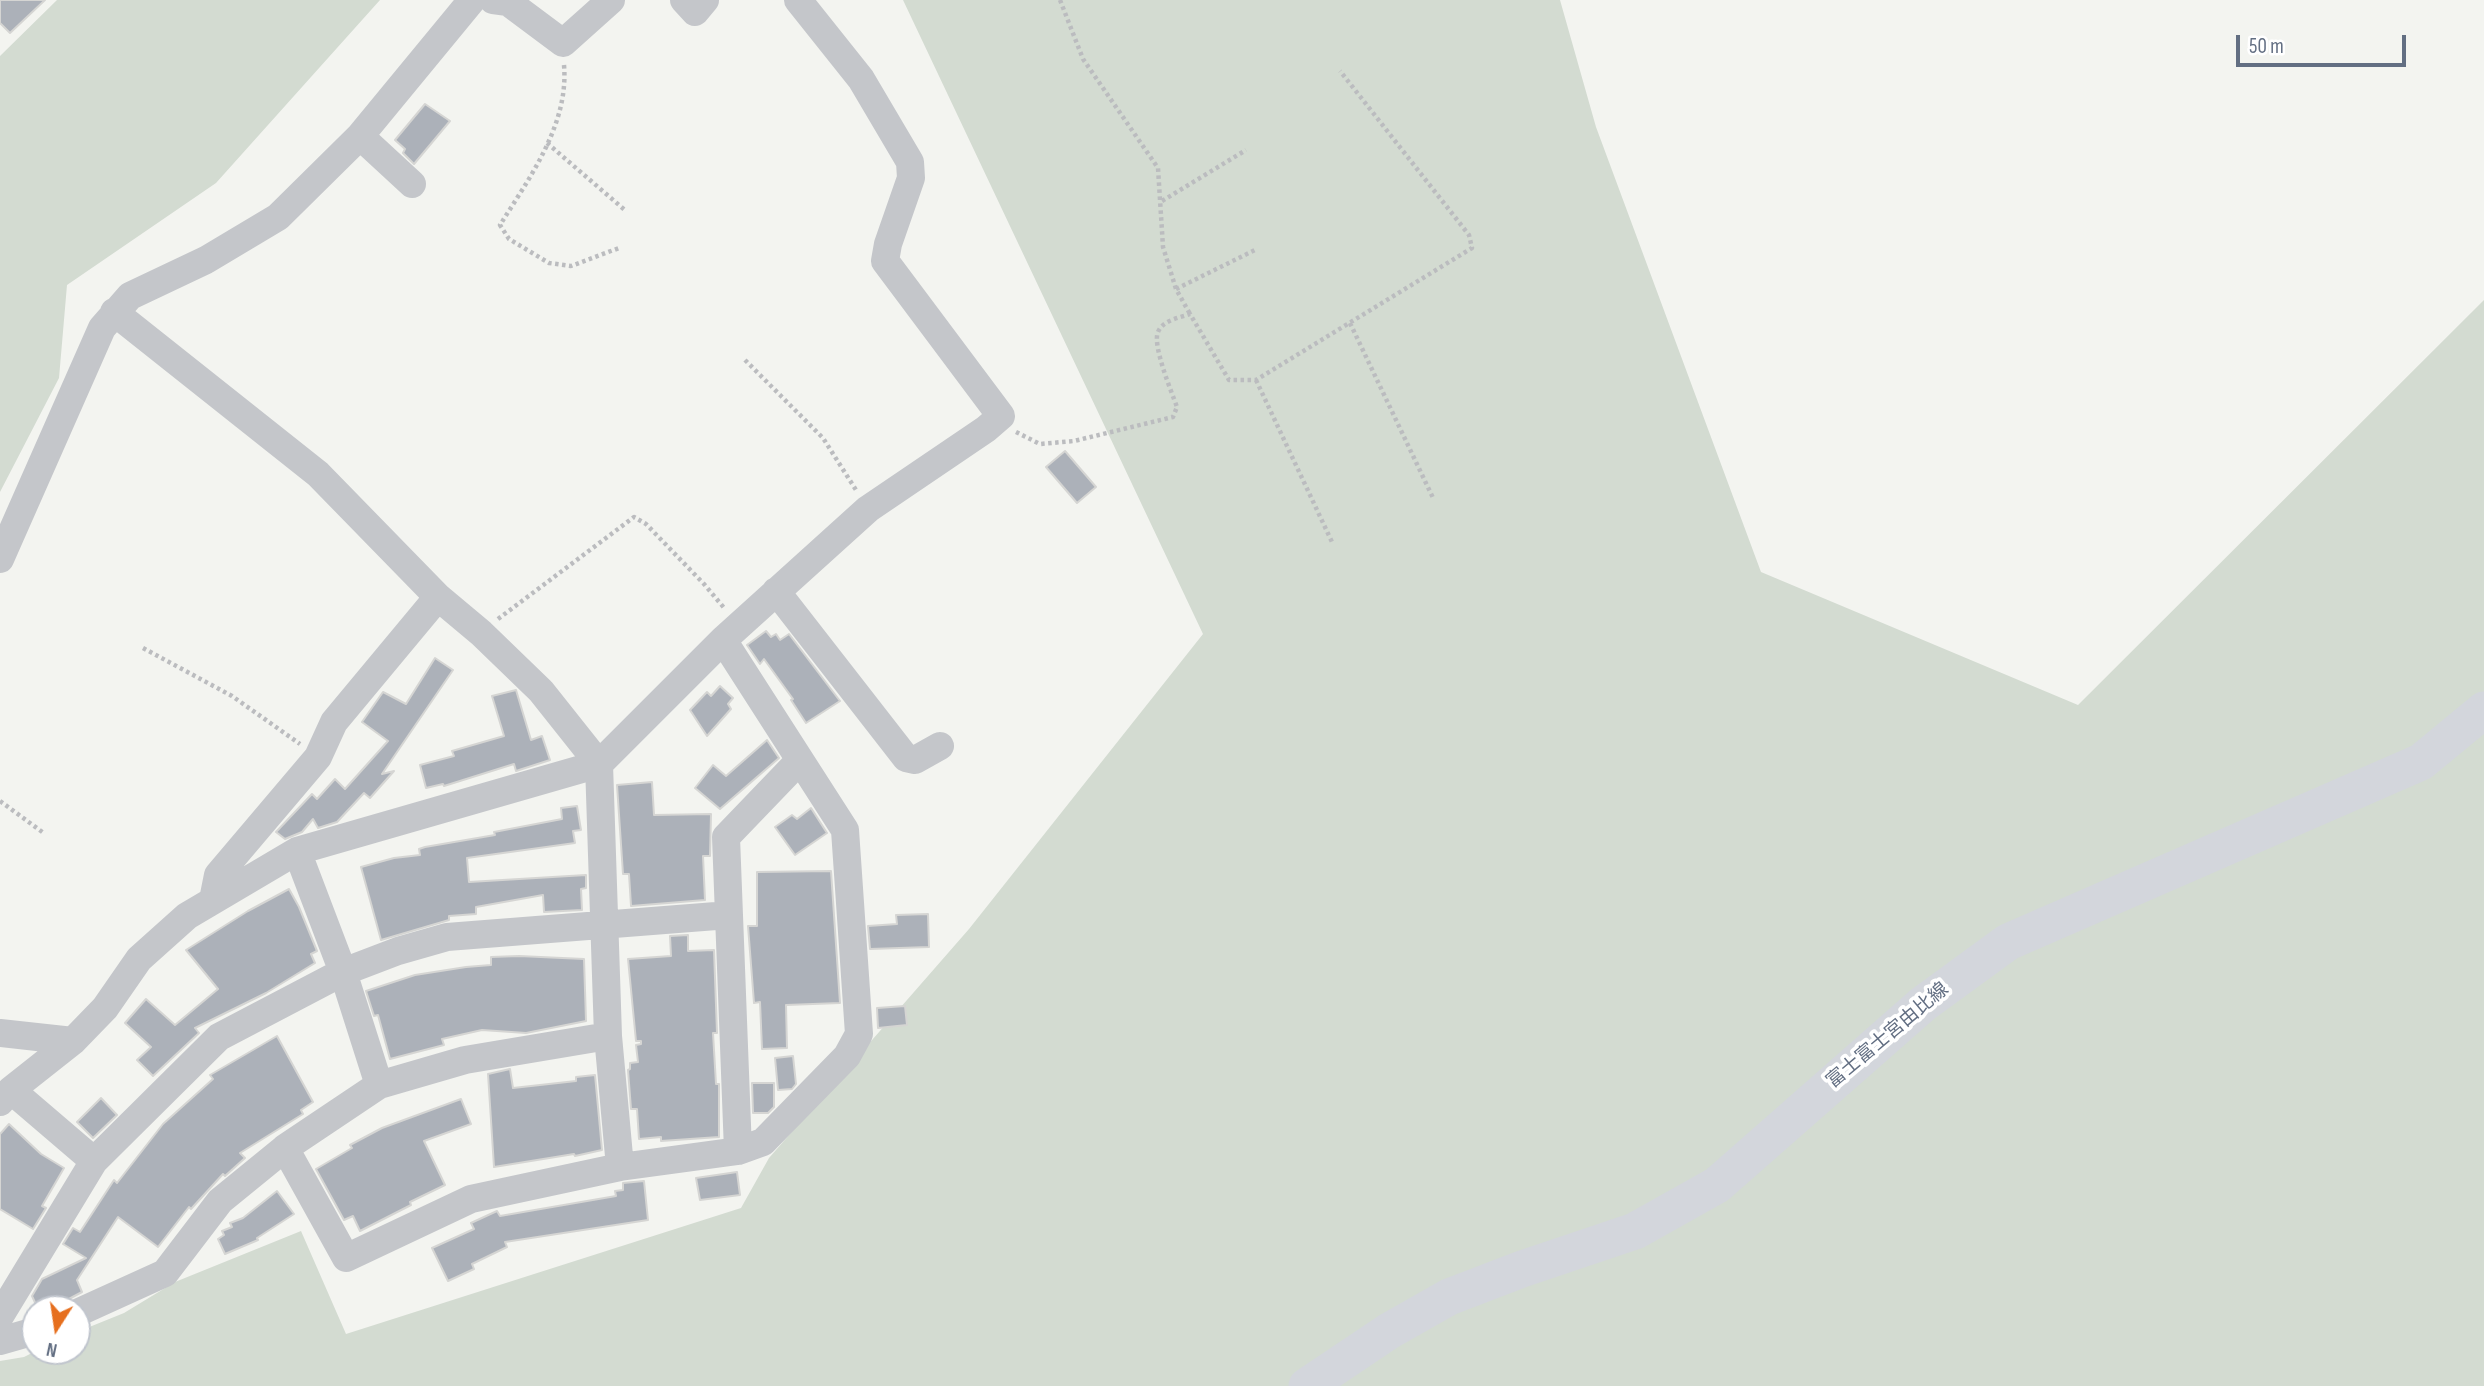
<!DOCTYPE html>
<meta charset="utf-8">
<style>
body{margin:0}
#map{position:relative;width:2484px;height:1386px;overflow:hidden;background:#f3f4f0;font-family:"Sofia Sans Condensed",sans-serif}
canvas{display:block}
.north{position:absolute;left:21px;top:1295px;width:70px;height:70px;box-sizing:border-box;background:#fff;border:2px solid #c0c5cd;border-radius:50%;rotate:192deg;font-size:19px;font-weight:700;line-height:28px;text-align:center;color:#626e82}
.north::after{content:'';display:block;margin:auto;width:24px;height:32px;background:#e66f1e;clip-path:polygon(50% 0,100% 100%,50% 72%,0 100%)}
.scale{position:absolute;left:2236px;top:35px;width:170px;height:32px;box-sizing:border-box;border:4px solid #626e82;border-top:0;padding-left:9px;font-size:21px;line-height:24px;white-space:nowrap;color:#626e82;-webkit-text-stroke:5px #fff;paint-order:stroke}
</style>
<div id="map">
<canvas width="2484" height="1386"></canvas>
<div class="north">N</div>
<div class="scale">50 m</div>
</div>
<script>
const g = document.querySelector('canvas').getContext('2d');
g.lineJoin = 'round';
function fill(path, color) { g.fillStyle = color; g.fill(path, 'evenodd'); }
function stroke(path, color, width, dash) { g.strokeStyle = color; g.lineWidth = width; g.lineCap = dash ? 'butt' : 'round'; g.setLineDash(dash || []); g.stroke(path); }
function write(font, color, halo, rows, align = 'center') {
  g.font = font + ' "Sofia Sans Condensed","Noto Sans JP",sans-serif'; g.lineWidth = 7; g.setLineDash([]); g.textBaseline = 'middle'; g.strokeStyle = halo; g.fillStyle = color; for (const [text, x, y, turn = 0] of rows) {
    g.save(); g.translate(x, y); g.rotate((+turn || 0) * Math.PI / 180); g.textAlign = isNaN(turn) ? turn : align; if (halo) g.strokeText(text, 0, 0); g.fillText(text, 0, 0); g.restore();
  }
}
const green = new Path2D(`
 M 57,0 L 380,0 L 216,183 L 67,285 L 59,378 L 0,492 L 0,56 Z
 M 903,0 L 1560,0 L 1596,127 L 1761,572 L 2078,705 L 2484,300 L 2484,1386 L 0,1386 L 0,1361 L 24,1357 L 36,1351 L 77,1351 L 77,1332 L 124,1313 L 175,1282 L 301,1231 L 346,1334 L 741,1208 L 769,1158 L 969,929 L 1203,634 Z`);
const building = new Path2D(`
 M 0,0 L 45,0 L 10,33 L 0,23 Z
 M 425,104 L 450,121 L 414,164 L 403,153 L 405,149 L 395,140 Z
 M 1065,451 L 1096,487 L 1077,503 L 1046,467 Z
 M 766,631 L 771,637 L 776,634 L 780,640 L 789,634 L 840,701 L 806,723 L 791,700 L 793,699 L 764,659 L 760,664 L 747,645 Z
 M 435,658 L 453,670 L 382,774 L 394,771 L 370,798 L 364,793 L 337,822 L 318,828 L 313,819 L 302,832 L 285,839 L 276,832 L 312,794 L 317,799 L 335,779 L 345,789 L 388,741 L 362,722 L 383,692 L 406,704 Z
 M 720,686 L 733,698 L 728,704 L 731,709 L 707,736 L 690,710 L 707,692 L 711,696 Z
 M 516,690 L 531,740 L 542,736 L 550,760 L 516,771 L 514,764 L 444,786 L 443,784 L 426,788 L 420,765 L 454,756 L 452,751 L 504,736 L 492,696 Z
 M 767,740 L 779,758 L 720,809 L 695,788 L 713,765 L 726,776 Z
 M 652,782 L 654,815 L 711,814 L 710,856 L 703,856 L 705,900 L 631,906 L 629,874 L 623,874 L 617,785 Z
 M 577,806 L 581,830 L 573,831 L 575,843 L 467,858 L 469,882 L 586,875 L 586,888 L 581,889 L 582,910 L 544,912 L 543,895 L 476,907 L 476,914 L 449,916 L 449,920 L 381,940 L 361,867 L 394,858 L 420,855 L 419,849 L 425,847 L 495,835 L 494,832 L 562,819 L 561,808 Z
 M 811,808 L 827,833 L 795,855 L 775,827 L 792,815 L 797,819 Z
 M 831,871 L 840,1003 L 786,1005 L 787,1048 L 762,1049 L 760,1002 L 754,1003 L 748,926 L 757,926 L 757,872 Z
 M 289,889 L 299,907 L 317,951 L 311,954 L 315,963 L 266,993 L 195,1028 L 199,1033 L 153,1076 L 137,1060 L 151,1047 L 125,1023 L 146,999 L 175,1025 L 218,989 L 186,950 L 248,911 Z
 M 928,914 L 929,947 L 870,949 L 868,926 L 897,924 L 896,915 Z
 M 688,935 L 688,951 L 714,950 L 717,1033 L 713,1033 L 716,1084 L 719,1084 L 719,1137 L 661,1141 L 661,1137 L 639,1139 L 637,1109 L 631,1109 L 628,1070 L 630,1069 L 630,1063 L 638,1062 L 636,1045 L 641,1044 L 641,1041 L 636,1041 L 628,959 L 671,956 L 670,936 Z
 M 519,956 L 584,959 L 586,1021 L 526,1033 L 482,1030 L 442,1039 L 444,1045 L 390,1059 L 378,1015 L 374,1016 L 366,991 L 415,975 L 466,967 L 491,965 L 491,957 Z
 M 905,1006 L 907,1025 L 878,1028 L 877,1008 Z
 M 277,1036 L 313,1102 L 301,1110 L 303,1114 L 240,1153 L 245,1158 L 225,1176 L 223,1174 L 191,1209 L 189,1207 L 158,1247 L 118,1217 L 77,1280 L 82,1292 L 50,1309 L 38,1309 L 32,1296 L 42,1279 L 86,1258 L 63,1244 L 73,1228 L 80,1232 L 114,1180 L 117,1183 L 163,1124 L 213,1079 L 210,1075 Z
 M 793,1056 L 796,1084 L 792,1089 L 778,1090 L 775,1058 Z
 M 510,1069 L 513,1088 L 576,1081 L 576,1077 L 595,1075 L 602,1150 L 575,1156 L 574,1154 L 494,1167 L 488,1074 Z
 M 752,1083 L 774,1083 L 774,1107 L 768,1113 L 753,1113 Z
 M 101,1098 L 117,1115 L 93,1138 L 77,1122 Z
 M 461,1099 L 471,1124 L 424,1141 L 445,1185 L 410,1202 L 411,1205 L 360,1231 L 353,1216 L 344,1220 L 316,1169 L 352,1148 L 350,1145 L 382,1128 Z
 M 9,1124 L 41,1154 L 64,1168 L 42,1206 L 46,1208 L 33,1229 L 0,1209 L 0,1134 Z
 M 737,1172 L 740,1195 L 700,1200 L 696,1178 Z
 M 644,1181 L 648,1220 L 505,1242 L 507,1247 L 472,1264 L 474,1269 L 448,1281 L 432,1248 L 474,1229 L 471,1223 L 497,1211 L 500,1216 L 616,1196 L 615,1191 L 623,1190 L 623,1183 Z
 M 277,1191 L 294,1214 L 257,1238 L 258,1240 L 225,1254 L 218,1239 L 224,1235 L 222,1231 L 232,1227 L 230,1223 L 243,1218 Z`);
const path = new Path2D(`
 M 1060,0 L 1083,59 L 1158,168 L 1163,247 L 1176,289 L 1190,314
 M 564,65 C 569,124 530,177 500,225 L 509,239 L 549,263 L 571,266 L 619,248
 M 547,143 L 626,211
 M 1162,201 L 1246,150
 M 1176,289 L 1257,249
 M 1350,323 L 1434,500
 M 745,360 L 823,438 L 856,490
 M 1256,380 L 1332,542
 M 1016,432 L 1040,444 L 1074,441 L 1173,417 L 1177,407 C 1172,393 1152,345 1158,332 C 1163,320 1179,318 1190,314 L 1229,380 L 1256,380 L 1472,248 L 1469,235 L 1340,71
 M 498,619 L 634,517 L 646,524 L 704,584 L 725,609
 M 143,648 L 232,696 L 300,744
 M 0,801 L 45,834`);
const minor = new Path2D(`
 M 493,0 L 508,2 L 563,43 L 611,0
 M 684,0 L 695,12 L 705,0
 M 360,136 L 412,184
 M 114,312 L 318,474 L 438,597 L 481,633 L 541,691 L 599,764 L 608,1036 L 620,1167
 M 0,559 L 102,328 L 130,296 L 206,260 L 278,217 L 360,136 L 472,0
 M 776,591 L 906,758 L 915,760 L 940,746
 M 297,851 L 343,972 L 379,1085
 M 213,900 L 218,875 L 318,757 L 334,722 L 438,597
 M 0,1033 L 73,1041
 M 11,1090 L 94,1161
 M 0,1102 L 11,1090 L 73,1041 L 105,1008 L 139,959 L 187,916 L 297,851 L 599,764 L 723,640 L 868,509 L 986,429 L 1001,416 L 885,261 L 888,244 L 911,178 L 910,162 L 861,79 L 798,0
 M 285,1148 L 379,1085 L 465,1060 L 608,1036
 M 738,1151 L 726,837 L 800,760
 M 77,1313 L 165,1273 L 220,1201 L 285,1148 L 346,1258 L 471,1199 L 620,1167 L 738,1151 L 763,1142 L 847,1056 L 859,1034 L 845,830 L 723,640
 M 0,1316 L 94,1161 L 219,1037 L 343,972 L 398,951 L 447,937 L 729,915
 M 0,1341 L 35,1331`);
const major = new Path2D(`
 M 1307,1386 L 1389,1331 L 1449,1297 L 1522,1269 L 1635,1231 L 1717,1185 L 1923,1004 L 2008,942 L 2421,762 L 2484,710`);
const streetNames = [
 ["富士富士宮由比線",1888,1036,-40]
];
fill(green, '#d3dbd1');
fill(building, '#acb1b9');
stroke(building, '#d5d5d3', 2);
stroke(path, '#bbbcbf', 4.5, [3.5, 3.5]);
stroke(minor, '#c4c6ca', 28);
stroke(major, '#d3d6dc', 37);
write('19px', '#626e82', '#fff', streetNames);
</script>
